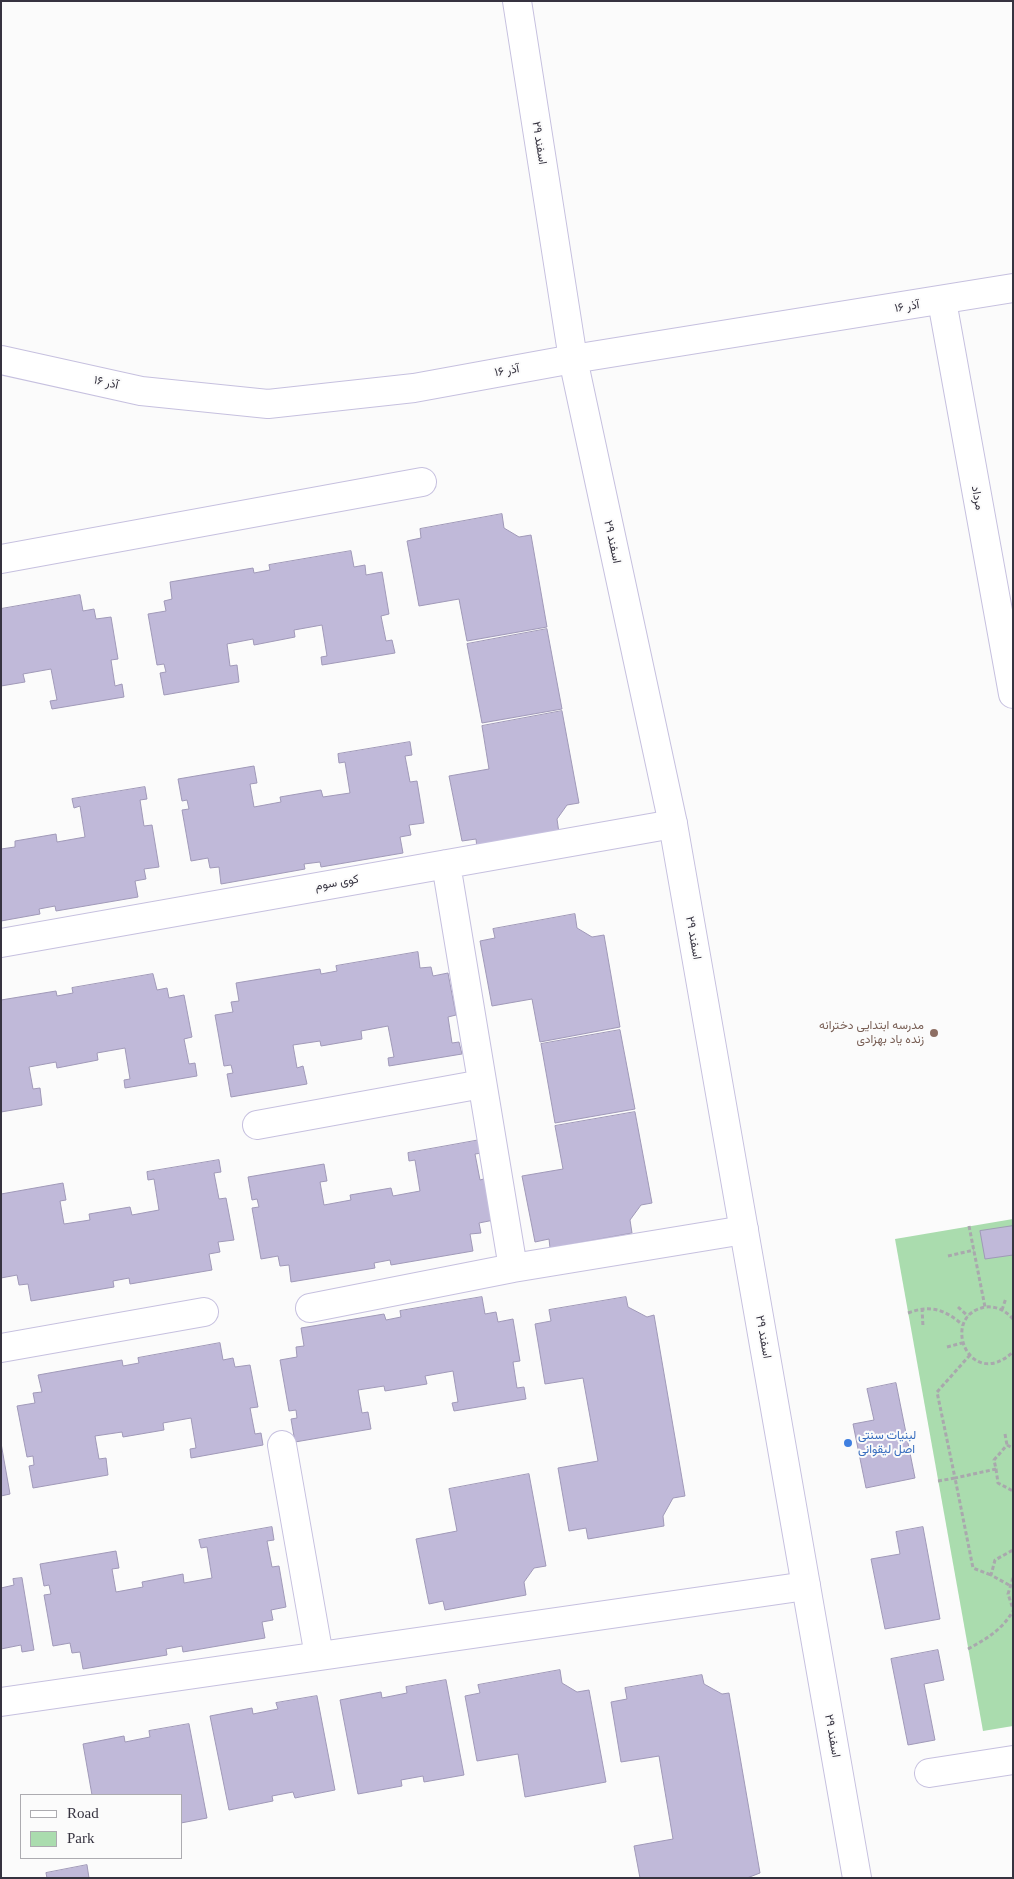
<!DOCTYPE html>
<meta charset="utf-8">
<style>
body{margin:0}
#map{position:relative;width:1014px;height:1879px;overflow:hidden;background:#fbfbfb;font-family:"Times New Roman",serif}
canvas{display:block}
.frame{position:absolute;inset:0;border:2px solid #363340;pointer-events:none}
.legend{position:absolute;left:20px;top:1794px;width:162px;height:65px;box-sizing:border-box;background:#fbfbfb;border:1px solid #acabb0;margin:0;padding:6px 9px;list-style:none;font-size:15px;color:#363340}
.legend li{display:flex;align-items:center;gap:10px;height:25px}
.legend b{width:25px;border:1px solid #acabb0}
</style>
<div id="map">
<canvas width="1014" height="1879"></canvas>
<div class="frame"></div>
<ul class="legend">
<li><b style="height:6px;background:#fff"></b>Road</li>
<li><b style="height:14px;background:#aadcae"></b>Park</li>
</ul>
</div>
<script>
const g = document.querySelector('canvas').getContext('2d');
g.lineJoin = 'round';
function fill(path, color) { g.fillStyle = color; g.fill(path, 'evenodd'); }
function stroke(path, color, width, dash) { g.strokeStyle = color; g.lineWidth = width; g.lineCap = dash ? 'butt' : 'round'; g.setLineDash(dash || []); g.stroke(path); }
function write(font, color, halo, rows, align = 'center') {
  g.font = font + ' "Times New Roman",Vazirmatn,serif'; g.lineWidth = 4; g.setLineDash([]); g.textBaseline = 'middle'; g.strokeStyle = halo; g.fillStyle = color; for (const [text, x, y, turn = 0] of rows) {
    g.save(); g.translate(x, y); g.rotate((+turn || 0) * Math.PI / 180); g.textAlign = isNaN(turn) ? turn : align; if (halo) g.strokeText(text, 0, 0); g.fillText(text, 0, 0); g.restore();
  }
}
const green = new Path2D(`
 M 1013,1219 L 1013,1726 L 983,1731 L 895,1239 Z`);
const building = new Path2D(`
 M 502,514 L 504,528 L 519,537 L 531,535 L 547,627 L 467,641 L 459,599 L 419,606 L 407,541 L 421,538 L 420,529 Z
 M 351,551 L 354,567 L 365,565 L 366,575 L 382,572 L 389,614 L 381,616 L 386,641 L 392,640 L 395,653 L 322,665 L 321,657 L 327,656 L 322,625 L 294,630 L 295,637 L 254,645 L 253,639 L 227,644 L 230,666 L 237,665 L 239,682 L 164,695 L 160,673 L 166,672 L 164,664 L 157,665 L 148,614 L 166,611 L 164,601 L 172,599 L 170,582 L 253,568 L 254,573 L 270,570 L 269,565 Z
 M 80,595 L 83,611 L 94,609 L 96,619 L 111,617 L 118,659 L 111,660 L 115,686 L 122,684 L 124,697 L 52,709 L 50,701 L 57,700 L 51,669 L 23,674 L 25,682 L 1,686 L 1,609 Z
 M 547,629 L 562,709 L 482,723 L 467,644 Z
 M 562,711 L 579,803 L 567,805 L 557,819 L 559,833 L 477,848 L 476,839 L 462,841 L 449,776 L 489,769 L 482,726 Z
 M 410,742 L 412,755 L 405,756 L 410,782 L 417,781 L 424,823 L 409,825 L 411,835 L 400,837 L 403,853 L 321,867 L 320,862 L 304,864 L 305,869 L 221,884 L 219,867 L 210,868 L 208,858 L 191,861 L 182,810 L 189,809 L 187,800 L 182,801 L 178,779 L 254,766 L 257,783 L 250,784 L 254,807 L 281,802 L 280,797 L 321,790 L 323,797 L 350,793 L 345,762 L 339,763 L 338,754 Z
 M 145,787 L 147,799 L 140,800 L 144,826 L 152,825 L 159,867 L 144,869 L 146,879 L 135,881 L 138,897 L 56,911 L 55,906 L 39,909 L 40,914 L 1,921 L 1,849 L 15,847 L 15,841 L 56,834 L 57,842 L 85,837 L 80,806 L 74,808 L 72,799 Z
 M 575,914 L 577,928 L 592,937 L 604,935 L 620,1027 L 540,1042 L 532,999 L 492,1006 L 480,941 L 495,938 L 493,929 Z
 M 418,952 L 420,968 L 431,967 L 433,976 L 448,973 L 456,1015 L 448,1017 L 452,1043 L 459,1042 L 462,1054 L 389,1066 L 388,1058 L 394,1057 L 388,1026 L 361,1031 L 362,1039 L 321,1046 L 320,1041 L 293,1045 L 297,1068 L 303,1066 L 307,1084 L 231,1097 L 227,1074 L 233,1073 L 231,1065 L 224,1066 L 215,1015 L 233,1012 L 231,1002 L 239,1001 L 236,983 L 320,969 L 321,974 L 337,971 L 336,966 Z
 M 153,974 L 157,990 L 167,988 L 169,998 L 184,995 L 192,1037 L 184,1039 L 189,1064 L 195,1063 L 197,1076 L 125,1088 L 124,1080 L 130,1079 L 125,1048 L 97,1053 L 98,1060 L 57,1068 L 56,1062 L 29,1067 L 33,1089 L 40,1088 L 42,1105 L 1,1112 L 1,1000 L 56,991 L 57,996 L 73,993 L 72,988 Z
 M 620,1030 L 635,1109 L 555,1123 L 541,1044 Z
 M 635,1112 L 652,1203 L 641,1205 L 630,1220 L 632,1233 L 550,1248 L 549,1239 L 535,1242 L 522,1176 L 563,1169 L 555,1126 Z
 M 480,1140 L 482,1153 L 475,1154 L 480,1180 L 487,1178 L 494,1220 L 479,1223 L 481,1233 L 470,1234 L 473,1251 L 391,1265 L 390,1260 L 374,1263 L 375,1268 L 291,1282 L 289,1265 L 280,1266 L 278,1256 L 261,1259 L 252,1208 L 259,1207 L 257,1199 L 252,1200 L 248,1177 L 324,1164 L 327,1181 L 320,1182 L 324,1205 L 351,1200 L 350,1195 L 391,1188 L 393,1196 L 420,1191 L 415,1160 L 409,1161 L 408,1153 Z
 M 219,1160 L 221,1172 L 214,1173 L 219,1199 L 226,1198 L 234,1240 L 218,1242 L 220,1252 L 209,1254 L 212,1270 L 130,1284 L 129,1278 L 113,1281 L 114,1287 L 31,1301 L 28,1284 L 19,1285 L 17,1275 L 1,1278 L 1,1194 L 63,1183 L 66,1200 L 60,1201 L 64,1224 L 90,1220 L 89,1214 L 130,1207 L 132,1215 L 159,1210 L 154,1179 L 148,1180 L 147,1172 Z
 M 1013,1226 L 1013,1255 L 985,1259 L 980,1231 Z
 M 482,1297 L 485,1314 L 496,1312 L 498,1322 L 513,1319 L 520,1361 L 513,1362 L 517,1388 L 524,1387 L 526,1399 L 454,1411 L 452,1403 L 458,1402 L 453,1371 L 425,1376 L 427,1384 L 385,1391 L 384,1386 L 358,1390 L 362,1413 L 368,1412 L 371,1429 L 295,1442 L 291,1419 L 297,1418 L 296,1410 L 289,1411 L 280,1360 L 297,1357 L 296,1347 L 304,1346 L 301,1328 L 384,1314 L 386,1320 L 401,1317 L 400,1311 Z
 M 626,1297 L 628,1307 L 647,1317 L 654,1315 L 685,1496 L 673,1498 L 663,1516 L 664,1526 L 588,1539 L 586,1528 L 569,1531 L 558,1468 L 598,1461 L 583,1378 L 545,1384 L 535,1324 L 551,1321 L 549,1310 Z
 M 220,1343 L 223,1360 L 233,1358 L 235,1367 L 250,1365 L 258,1407 L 250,1408 L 255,1434 L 261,1433 L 263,1445 L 191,1458 L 190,1449 L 196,1448 L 191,1418 L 163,1423 L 164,1430 L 123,1437 L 122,1432 L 95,1436 L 99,1459 L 106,1458 L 108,1475 L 33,1488 L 29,1466 L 34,1465 L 33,1456 L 27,1457 L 17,1406 L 35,1403 L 33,1393 L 42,1392 L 38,1375 L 122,1360 L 123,1366 L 139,1363 L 138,1358 Z
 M 896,1383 L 915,1478 L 866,1488 L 853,1424 L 874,1420 L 867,1389 Z
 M 1,1443 L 10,1494 L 1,1496 Z
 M 529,1474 L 546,1566 L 534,1568 L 524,1582 L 526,1595 L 445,1610 L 443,1601 L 429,1604 L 416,1539 L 457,1531 L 449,1489 Z
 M 272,1527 L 274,1540 L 267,1541 L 272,1567 L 279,1566 L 286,1607 L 271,1610 L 273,1620 L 262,1622 L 265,1638 L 183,1652 L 182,1646 L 166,1649 L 167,1655 L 83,1669 L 80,1652 L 72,1653 L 70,1643 L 53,1646 L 44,1595 L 51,1594 L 49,1585 L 44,1586 L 40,1564 L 116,1551 L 119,1568 L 112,1569 L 116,1592 L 143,1587 L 142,1582 L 183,1574 L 184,1583 L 212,1578 L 207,1547 L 201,1548 L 199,1540 Z
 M 923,1527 L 940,1619 L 885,1629 L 871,1559 L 900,1554 L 896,1532 Z
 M 22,1578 L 34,1650 L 22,1652 L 21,1645 L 1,1649 L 1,1588 L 14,1585 L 13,1579 Z
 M 938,1650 L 944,1680 L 924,1684 L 935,1740 L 908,1745 L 891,1659 Z
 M 560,1670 L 562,1683 L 577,1692 L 589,1690 L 606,1782 L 525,1797 L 518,1754 L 477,1761 L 465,1696 L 480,1693 L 478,1685 Z
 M 702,1675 L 704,1684 L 722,1694 L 729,1693 L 760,1873 L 747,1878 L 640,1878 L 634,1846 L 673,1839 L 659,1756 L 621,1762 L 611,1702 L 627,1699 L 625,1688 Z
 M 446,1680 L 464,1775 L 424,1782 L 423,1776 L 401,1780 L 402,1786 L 358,1794 L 340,1700 L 381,1692 L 382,1698 L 407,1693 L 406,1687 Z
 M 317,1696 L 335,1790 L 295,1798 L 293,1792 L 272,1796 L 273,1801 L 229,1810 L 210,1716 L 252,1708 L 253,1714 L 278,1709 L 276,1703 Z
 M 189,1724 L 207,1818 L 181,1823 L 181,1795 L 92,1795 L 83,1744 L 124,1736 L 125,1742 L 150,1737 L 149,1731 Z
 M 87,1865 L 89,1878 L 47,1878 L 46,1873 Z`);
const path = new Path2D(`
 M 969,1226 L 985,1307
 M 948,1256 L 974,1250
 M 958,1307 L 968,1316
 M 922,1308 L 923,1327
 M 1002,1310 L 1006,1298
 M 908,1313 C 931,1304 945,1310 963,1325
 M 1013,1319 C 1006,1311 997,1306 986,1307 C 938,1314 969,1393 1013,1352
 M 947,1347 L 962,1343
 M 970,1355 L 937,1392 L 955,1478 L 996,1469 L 994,1460 L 1007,1445
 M 1005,1434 L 1007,1445
 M 1007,1445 L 1013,1448
 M 996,1469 L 998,1483 L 1013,1491
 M 938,1481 L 955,1478 L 973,1568 L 991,1575
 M 1013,1578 L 1008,1594 L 1013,1609
 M 1009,1585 L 991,1575 L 995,1560 L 1013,1550
 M 968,1649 C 986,1639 1002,1630 1013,1611`);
const minor = new Path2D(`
 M 942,301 L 1013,694
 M 1,360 L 141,391 L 268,404 L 414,388 L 573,359 L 517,1
 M 1,559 L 422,482
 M 446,864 L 513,1268
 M 1,943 L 673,824
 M 257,1125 L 482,1084
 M 310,1308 L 513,1268 L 744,1230
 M 1,1348 L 204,1312
 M 282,1445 L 319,1656
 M 1,1702 L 806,1586
 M 929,1773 L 1013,1760`);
const major = new Path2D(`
 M 857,1878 L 673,824 L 573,359 L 1013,288`);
const markers = [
 [934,1033,5,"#8d6e63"],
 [848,1443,5,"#3f7fe0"]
];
const streetNames = [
 ["۲۹ اسفند",539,143,81],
 ["۱۶ آذر",907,307,-9],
 ["۱۶ آذر",507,371,-10],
 ["۱۶ آذر",106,383,13],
 ["مرداد",977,498,80],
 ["۲۹ اسفند",612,542,78],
 ["کوی سوم",337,883,-10],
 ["۲۹ اسفند",693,938,80],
 ["۲۹ اسفند",763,1337,80],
 ["۲۹ اسفند",832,1736,80]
];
const educationNames = [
 ["مدرسه ابتدایی دخترانه",924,1026],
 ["زنده یاد بهزادی",924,1040]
];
const shopNames = [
 ["لبنیات سنتی",858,1436],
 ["اصل لیقوانی",858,1450]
];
fill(green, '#aadcae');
fill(building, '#c0b9d9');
stroke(building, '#a099b8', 1);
stroke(minor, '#c6c0df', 30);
stroke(major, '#c6c0df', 30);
stroke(path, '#a9a8ad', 3, [4, 2.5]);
stroke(minor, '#fff', 28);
stroke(major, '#fff', 28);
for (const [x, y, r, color] of markers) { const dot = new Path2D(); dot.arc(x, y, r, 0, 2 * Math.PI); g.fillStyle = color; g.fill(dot); stroke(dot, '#fbfbfb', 2); }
write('12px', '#363340', '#fbfbfb', streetNames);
write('12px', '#785e54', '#fbfbfb', educationNames, 'right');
write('12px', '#366cbe', '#fbfbfb', shopNames, 'left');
</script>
